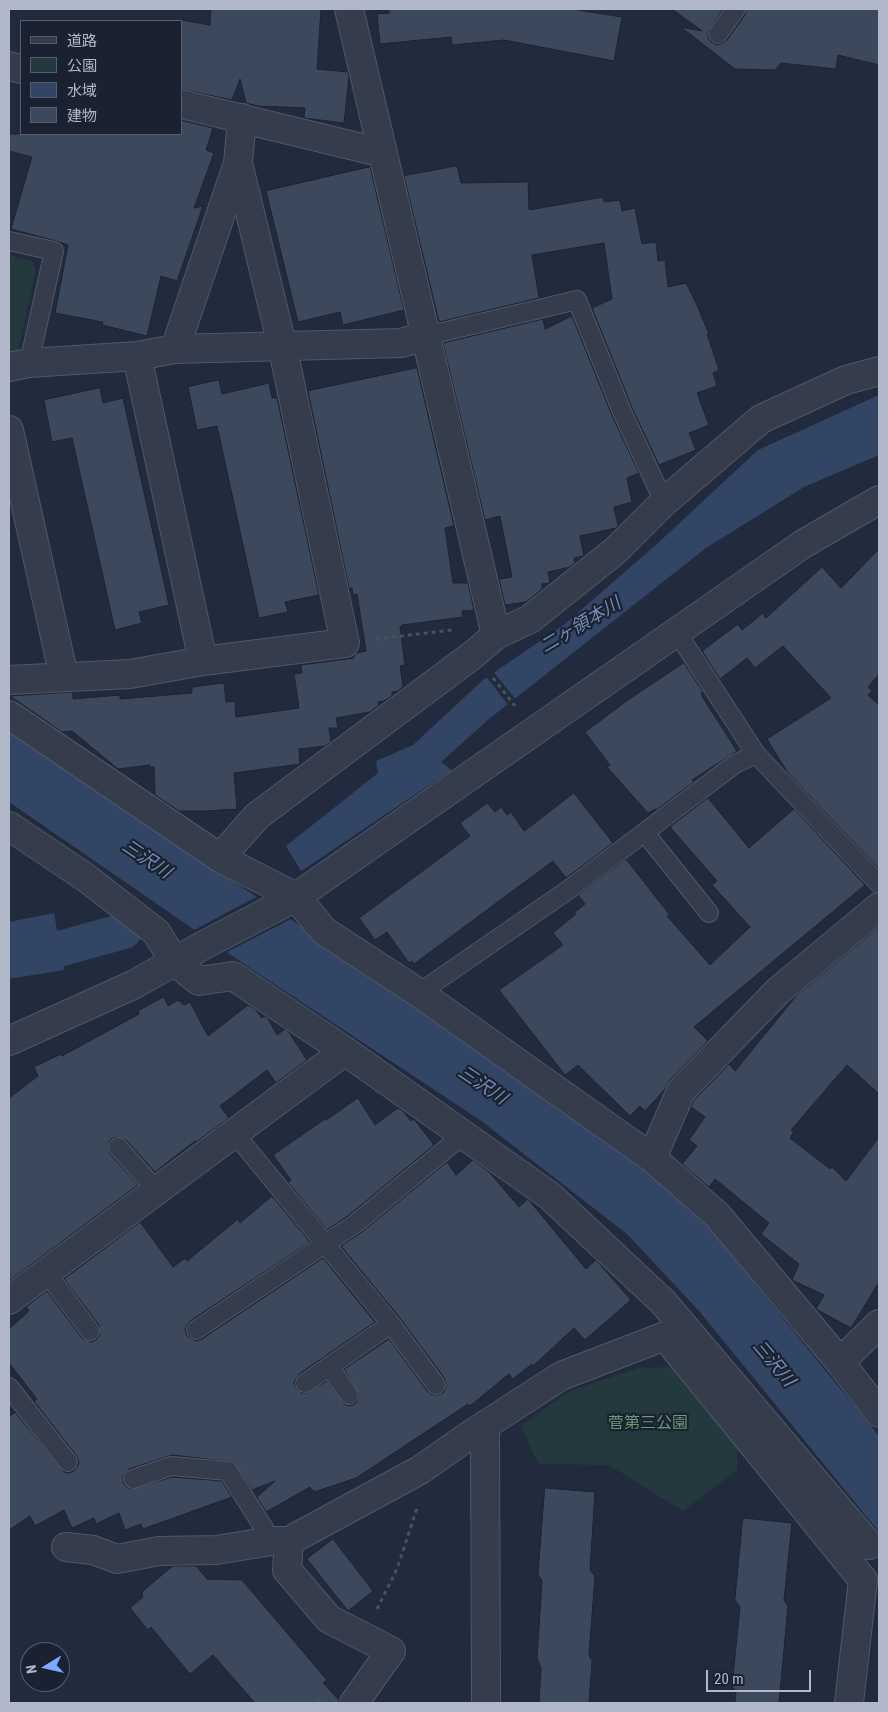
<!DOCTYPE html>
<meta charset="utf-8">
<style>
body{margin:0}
#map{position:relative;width:888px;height:1712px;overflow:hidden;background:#212b3d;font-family:"Roboto Condensed","Noto Sans JP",sans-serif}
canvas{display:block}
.frame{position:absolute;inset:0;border:10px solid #b0b8c9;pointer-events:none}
.legend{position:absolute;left:20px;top:20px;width:162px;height:115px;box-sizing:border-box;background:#1a2232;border:1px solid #565e6e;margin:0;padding:6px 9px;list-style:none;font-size:15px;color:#b0b8c9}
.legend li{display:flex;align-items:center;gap:10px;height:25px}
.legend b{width:25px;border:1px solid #565e6e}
.north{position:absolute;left:20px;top:1642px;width:50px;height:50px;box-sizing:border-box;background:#1a2232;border:1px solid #565e6e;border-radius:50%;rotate:261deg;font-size:14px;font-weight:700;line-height:20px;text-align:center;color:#b0b8c9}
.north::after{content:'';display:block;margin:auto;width:18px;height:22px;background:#7fa8ff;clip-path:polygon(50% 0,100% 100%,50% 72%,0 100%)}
.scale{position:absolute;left:706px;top:1670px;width:105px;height:22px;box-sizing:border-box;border:2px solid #b0b8c9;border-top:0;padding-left:6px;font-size:15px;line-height:18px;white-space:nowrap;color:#b0b8c9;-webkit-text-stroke:4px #1a2232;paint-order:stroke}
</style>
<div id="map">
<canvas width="888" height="1712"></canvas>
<div class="frame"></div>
<ul class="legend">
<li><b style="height:6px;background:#353d4d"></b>道路</li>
<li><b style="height:14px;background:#23393e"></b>公園</li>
<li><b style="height:14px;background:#334565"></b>水域</li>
<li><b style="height:14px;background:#3c495d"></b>建物</li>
</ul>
<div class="north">N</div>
<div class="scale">20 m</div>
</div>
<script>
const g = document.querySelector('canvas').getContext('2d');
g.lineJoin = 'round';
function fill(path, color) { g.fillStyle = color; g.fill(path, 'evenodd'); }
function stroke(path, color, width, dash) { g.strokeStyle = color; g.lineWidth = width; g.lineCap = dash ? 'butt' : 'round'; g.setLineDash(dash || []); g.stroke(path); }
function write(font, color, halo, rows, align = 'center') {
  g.font = font + ' "Roboto Condensed","Noto Sans JP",sans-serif'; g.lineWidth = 4.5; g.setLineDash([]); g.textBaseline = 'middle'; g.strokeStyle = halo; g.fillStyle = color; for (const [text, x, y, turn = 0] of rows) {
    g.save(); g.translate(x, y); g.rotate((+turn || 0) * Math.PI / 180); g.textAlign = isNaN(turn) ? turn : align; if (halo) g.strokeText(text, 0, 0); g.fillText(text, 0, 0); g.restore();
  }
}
const green = new Path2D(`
 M 9,255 L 32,261 L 36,271 L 17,355 L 9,355 Z
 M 675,1367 L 737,1448 L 737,1470 L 683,1511 L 609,1465 L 538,1464 L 521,1426 L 570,1391 L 638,1368 Z`);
const water = new Path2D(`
 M 879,395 L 879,455 L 804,487 L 706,548 L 489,719 L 441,762 L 452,770 L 301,871 L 286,846 L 378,773 L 376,761 L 413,745 L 483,680 L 565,624 L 658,543 L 758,450 Z
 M 9,733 L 402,993 L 619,1147 L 709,1228 L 879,1436 L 879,1532 L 700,1312 L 627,1234 L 480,1120 L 250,968 L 9,802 Z
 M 54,913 L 64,970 L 9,979 L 9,922 Z`);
const pier = new Path2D(`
 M 492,670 L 516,700 L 509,706 L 485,675 Z
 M 258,896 L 293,918 L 225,953 L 192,931 Z`);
const canal = new Path2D(`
 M 9,955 L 59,949 L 124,931`);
const building = new Path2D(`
 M 211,9 L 321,9 L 317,69 L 348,72 L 349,77 L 344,123 L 304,118 L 305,108 L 258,106 L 246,103 L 240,79 L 232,100 L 181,89 L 181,20 L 210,25 Z
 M 389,9 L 571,9 L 622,17 L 614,61 L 504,40 L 452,45 L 451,37 L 380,44 L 377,14 L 389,13 Z
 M 672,9 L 723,9 L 708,32 L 708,38 L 711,42 L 717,45 L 723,43 L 727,40 L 745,15 L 746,9 L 879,9 L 879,65 L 838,55 L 836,69 L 781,63 L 775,70 L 735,69 L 681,27 L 702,31 Z
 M 181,120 L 213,128 L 206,150 L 214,153 L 194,208 L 203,206 L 177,281 L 161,276 L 147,336 L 102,325 L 103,322 L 55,313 L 68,245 L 56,241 L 11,229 L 32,157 L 9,151 L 9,134 L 181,134 Z
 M 457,166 L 461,183 L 528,182 L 529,210 L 603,197 L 604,202 L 620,200 L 622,211 L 635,208 L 642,244 L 656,242 L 658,261 L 665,260 L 668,287 L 686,283 L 696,303 L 709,334 L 707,334 L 719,370 L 713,373 L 717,386 L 697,393 L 709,425 L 689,433 L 696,450 L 659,465 L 633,410 L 592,308 L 612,299 L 604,243 L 532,255 L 539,298 L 439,322 L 404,176 Z
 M 370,167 L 404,310 L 343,325 L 340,312 L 298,322 L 266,191 Z
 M 572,316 L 613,418 L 639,473 L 627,478 L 632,502 L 614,507 L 618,526 L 616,528 L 580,536 L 584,556 L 574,558 L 575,563 L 570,567 L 548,572 L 550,583 L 542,584 L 542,589 L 526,602 L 505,605 L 499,579 L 512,577 L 500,516 L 485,520 L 443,343 L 543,319 L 545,329 Z
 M 417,368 L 454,526 L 445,528 L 453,583 L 468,583 L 474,610 L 462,611 L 463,617 L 402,625 L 402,627 L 400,627 L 405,665 L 400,666 L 403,687 L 398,691 L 392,692 L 392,696 L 384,701 L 378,702 L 379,705 L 370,712 L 336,718 L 338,728 L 329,728 L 331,742 L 325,746 L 299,749 L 300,764 L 234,773 L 237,809 L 205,811 L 179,811 L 155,795 L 154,767 L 150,767 L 150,765 L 118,769 L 72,731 L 62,732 L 10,696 L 73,692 L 73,699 L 120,695 L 120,699 L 192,693 L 192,687 L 224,683 L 226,702 L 235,701 L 236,717 L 299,708 L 294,674 L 302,673 L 301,665 L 354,658 L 354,656 L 356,653 L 366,651 L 357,594 L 353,595 L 352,588 L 349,588 L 308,391 Z
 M 219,380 L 222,394 L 269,383 L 272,398 L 277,398 L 319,595 L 285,602 L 288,612 L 259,618 L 217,426 L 197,430 L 188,387 Z
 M 100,388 L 103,403 L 123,398 L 169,605 L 139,612 L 142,623 L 115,630 L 72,438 L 52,442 L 44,400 Z
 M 879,549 L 879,674 L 868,687 L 872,691 L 868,695 L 879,705 L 879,869 L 788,773 L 767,739 L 831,698 L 783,646 L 755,668 L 747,658 L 720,679 L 702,651 L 738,624 L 742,630 L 763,613 L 766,618 L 822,567 L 841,588 Z
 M 684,663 L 703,692 L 701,693 L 703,698 L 737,751 L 692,780 L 694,782 L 656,810 L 655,809 L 648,813 L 607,767 L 610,765 L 585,732 L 628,700 Z
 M 574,793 L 613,843 L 566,878 L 553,861 L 414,964 L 412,961 L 409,963 L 387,932 L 375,940 L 359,918 L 470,836 L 460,823 L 487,803 L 495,812 L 501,807 L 507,815 L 511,812 L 524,831 Z
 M 708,798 L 749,848 L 794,809 L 865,885 L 694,1027 L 708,1041 L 670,1080 L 665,1089 L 645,1111 L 640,1106 L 630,1116 L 578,1065 L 565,1075 L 499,990 L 563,945 L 553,933 L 576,914 L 574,913 L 585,904 L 578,895 L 626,859 L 669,914 L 667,916 L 710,965 L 750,927 L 712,885 L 717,881 L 670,827 Z
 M 879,927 L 879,1094 L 847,1065 L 791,1130 L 794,1132 L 790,1138 L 830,1169 L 832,1167 L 846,1181 L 879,1137 L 879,1282 L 851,1328 L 816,1309 L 824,1295 L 792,1280 L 799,1264 L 761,1234 L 769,1223 L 715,1179 L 709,1187 L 682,1164 L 697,1146 L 689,1140 L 705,1117 L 691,1107 L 694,1100 L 729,1064 L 735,1071 L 797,995 Z
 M 164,997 L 168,1006 L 178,1000 L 184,1005 L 190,1002 L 208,1036 L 248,1005 L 255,1009 L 262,1018 L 264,1016 L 267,1017 L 277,1035 L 285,1029 L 288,1031 L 307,1060 L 276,1083 L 267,1070 L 220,1106 L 229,1118 L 196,1142 L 195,1141 L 155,1172 L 126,1140 L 116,1137 L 111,1139 L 108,1144 L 110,1154 L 138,1185 L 9,1281 L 9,1098 L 38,1076 L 34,1067 L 61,1054 L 62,1056 L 139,1014 L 138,1011 Z
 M 358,1098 L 375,1125 L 398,1108 L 403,1111 L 411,1121 L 414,1119 L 434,1145 L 349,1215 L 327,1230 L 288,1182 L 291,1180 L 273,1155 L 325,1119 L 326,1120 Z
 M 473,1160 L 489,1172 L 519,1207 L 528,1199 L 586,1269 L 596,1260 L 631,1300 L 585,1340 L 574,1328 L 533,1366 L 532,1364 L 513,1379 L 509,1374 L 470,1406 L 468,1404 L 356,1478 L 314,1492 L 310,1487 L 266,1512 L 257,1497 L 275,1481 L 252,1490 L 233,1462 L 172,1455 L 129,1469 L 123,1476 L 123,1483 L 126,1487 L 131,1489 L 172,1477 L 222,1481 L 232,1497 L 143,1529 L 141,1524 L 125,1530 L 119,1513 L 96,1524 L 94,1518 L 72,1528 L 64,1510 L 35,1526 L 30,1516 L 9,1530 L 9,1417 L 15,1412 L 64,1472 L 69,1473 L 74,1471 L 78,1466 L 79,1461 L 76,1455 L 34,1401 L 37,1399 L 9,1363 L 9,1329 L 29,1311 L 26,1307 L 47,1291 L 82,1338 L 91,1342 L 96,1340 L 100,1335 L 99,1325 L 64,1279 L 140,1222 L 173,1267 L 185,1258 L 187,1261 L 238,1219 L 240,1223 L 272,1196 L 310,1242 L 190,1321 L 187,1325 L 185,1330 L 187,1336 L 196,1341 L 202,1339 L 323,1258 L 375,1322 L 299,1374 L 296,1378 L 294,1383 L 297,1389 L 301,1393 L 306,1393 L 327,1381 L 344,1404 L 349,1406 L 355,1404 L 358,1400 L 359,1394 L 344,1369 L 389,1339 L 427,1391 L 432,1395 L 438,1395 L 443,1393 L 446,1389 L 446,1383 L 445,1379 L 400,1318 L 341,1246 L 362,1232 L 447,1162 L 456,1175 Z
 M 545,1488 L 595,1492 L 590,1570 L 595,1576 L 589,1655 L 592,1661 L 589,1703 L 539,1703 L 541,1668 L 537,1658 L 542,1581 L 538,1574 Z
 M 743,1518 L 792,1523 L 784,1600 L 788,1606 L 779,1703 L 735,1703 L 736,1691 L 732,1686 L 740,1607 L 735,1600 Z
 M 333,1539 L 373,1591 L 348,1611 L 307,1559 Z
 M 173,1566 L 196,1566 L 207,1579 L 242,1580 L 327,1680 L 323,1683 L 339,1700 L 339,1703 L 255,1703 L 213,1655 L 190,1674 L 151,1627 L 148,1630 L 130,1608 L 143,1597 L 142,1592 Z`);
const path = new Path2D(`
 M 376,639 L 452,630
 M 493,678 L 515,706
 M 377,1609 L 397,1569 L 417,1508
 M 316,1703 L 323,1697`);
const service = new Path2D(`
 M 718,34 L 736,9
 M 9,241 L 54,251 L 29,363
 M 426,336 L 577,300 L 623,414 L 664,502
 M 676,631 L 756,754 L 879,884
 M 645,833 L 709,913
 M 419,993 L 568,890 L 735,764 L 756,754
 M 235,1134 L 391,1324 L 436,1385
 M 118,1147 L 157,1191
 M 46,1272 L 90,1331
 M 196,1330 L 355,1224 L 463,1135
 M 329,1366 L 349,1395
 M 305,1383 L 391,1324
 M 9,1387 L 68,1462
 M 133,1479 L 171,1466 L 228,1471 L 272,1541`);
const minor = new Path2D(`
 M 349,9 L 496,635
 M 9,66 L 21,69
 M 181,104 L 383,153
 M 175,349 L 238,163 L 242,118
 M 137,356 L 203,661
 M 9,367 L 29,363 L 137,356 L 175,349 L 401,343 L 426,336
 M 9,430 L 64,677
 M 9,680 L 130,674 L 203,661 L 345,643 L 282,345 L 238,163
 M 9,715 L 220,858 L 296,897 L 324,931 L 419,993 L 652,1158 L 717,1215 L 840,1362 L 879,1413
 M 9,826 L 85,877 L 156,932 L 175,962 L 199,981 L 233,976 L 345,1051 L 550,1196 L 663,1302 L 869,1545
 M 220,858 L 257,816 L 474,654 L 496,635 L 530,619 L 615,551 L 664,502 L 761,419 L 846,380 L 879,371
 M 9,1041 L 133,985 L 204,945 L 296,897 L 803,544 L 879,500
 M 652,1158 L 681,1091 L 778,991 L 879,907
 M 9,1300 L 345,1051
 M 840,1362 L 879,1324
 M 485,1425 L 486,1703
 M 289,1541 L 287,1570 L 329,1619 L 391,1651 L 354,1703
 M 66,1547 L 93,1550 L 117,1559 L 159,1551 L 216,1550 L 272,1541 L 289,1541 L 420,1470 L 470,1435 L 561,1376 L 665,1336 L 863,1580 L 849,1703`);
const parkNames = [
 ["菅第三公園",648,1424]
];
const waterNames = [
 ["二ヶ領本川",581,626,-31],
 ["三沢川",146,860,34],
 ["三沢川",482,1086,34],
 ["三沢川",773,1364,50]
];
fill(green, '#23393e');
fill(water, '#334565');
fill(pier, '#212b3d');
stroke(canal, '#334565', 36);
fill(building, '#3c495d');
stroke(building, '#1c2434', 1);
stroke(service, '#505868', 20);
stroke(minor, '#505868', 30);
stroke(path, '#41565b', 3, [4, 4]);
stroke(service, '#353d4d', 18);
stroke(minor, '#353d4d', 28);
write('16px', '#659b75', '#1a2232', parkNames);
write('italic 18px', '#758cb2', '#1a2232', waterNames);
</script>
